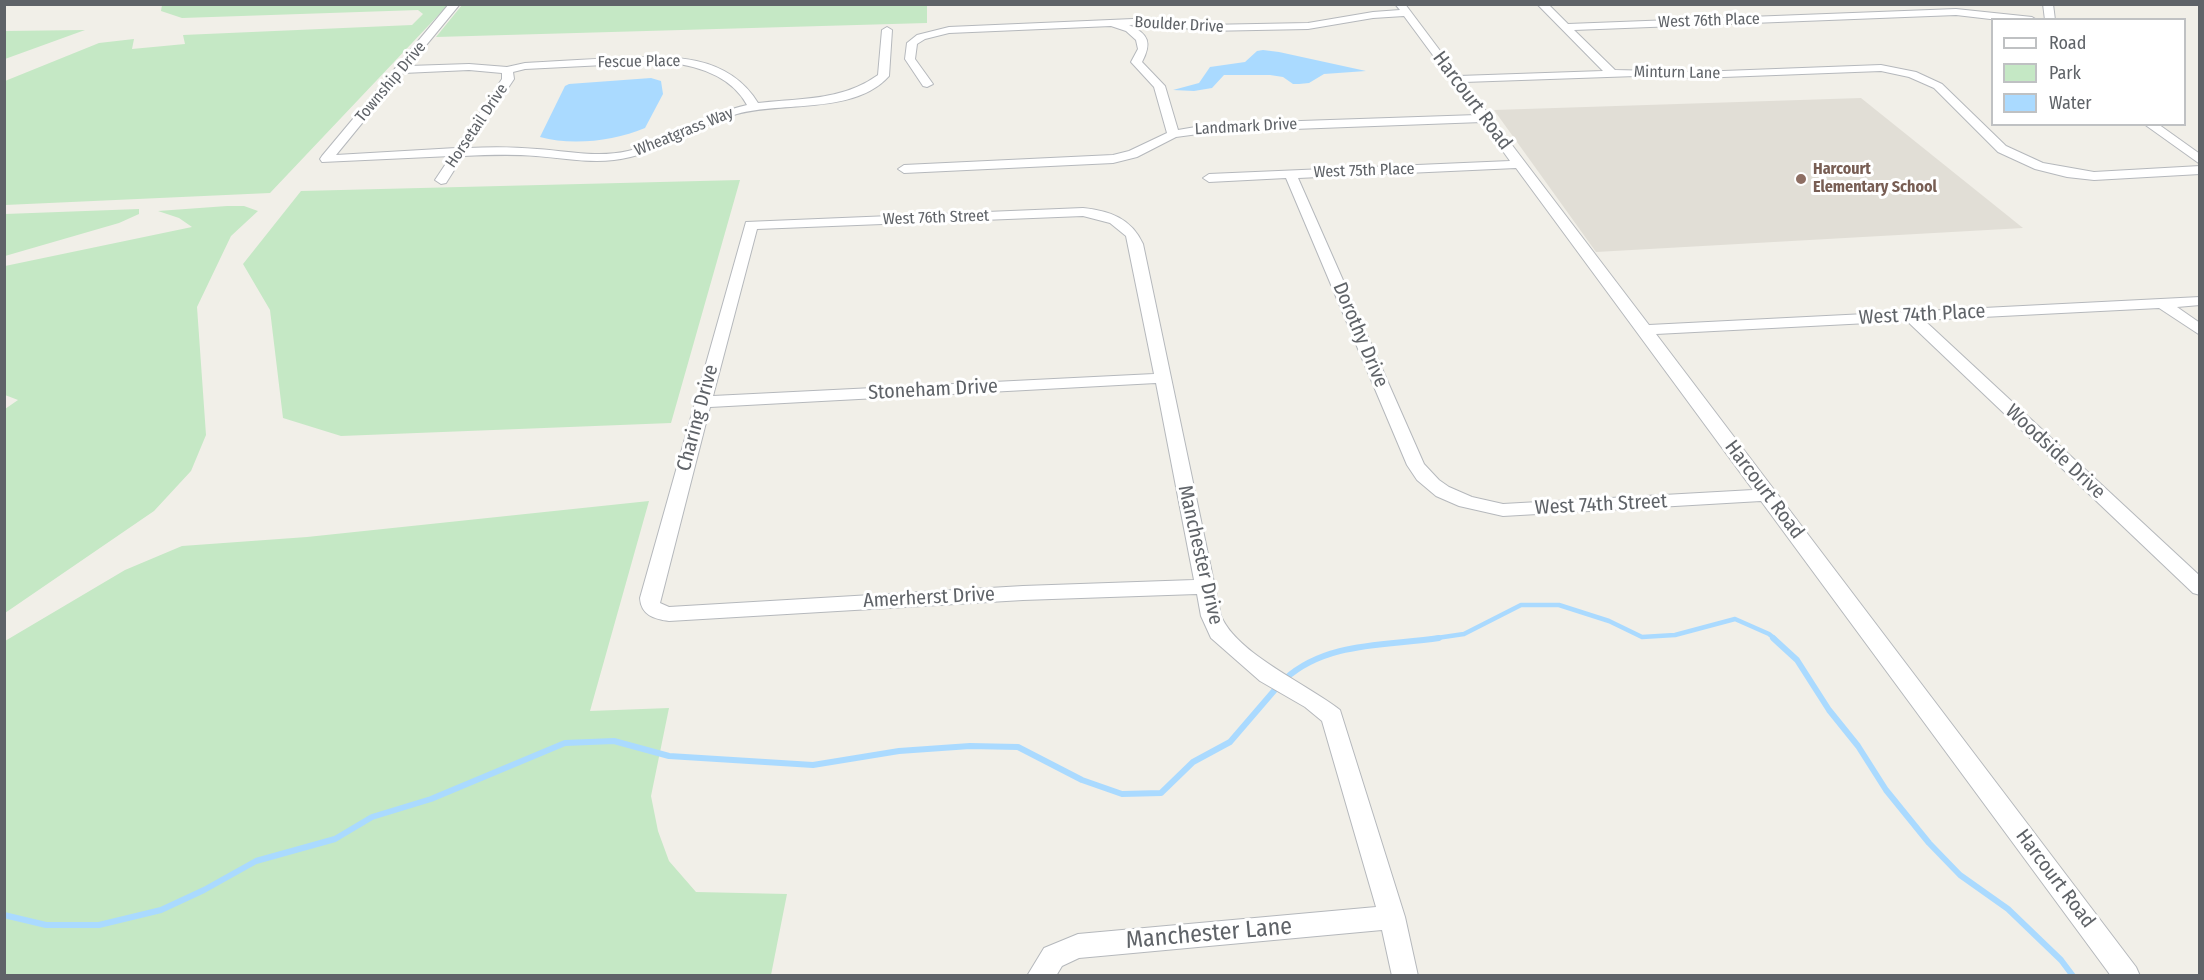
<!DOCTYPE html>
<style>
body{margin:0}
#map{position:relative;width:2204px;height:980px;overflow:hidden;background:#f1efe8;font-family:"Fira Sans Condensed",sans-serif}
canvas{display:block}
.frame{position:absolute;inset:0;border:6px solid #5f6368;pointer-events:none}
.legend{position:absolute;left:1991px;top:18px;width:195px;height:108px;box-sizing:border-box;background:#fff;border:2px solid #bfc1c3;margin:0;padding:8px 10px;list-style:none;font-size:18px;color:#5f6368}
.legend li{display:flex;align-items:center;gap:12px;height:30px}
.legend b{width:30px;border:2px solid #bfc1c3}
</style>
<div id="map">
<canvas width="2204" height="980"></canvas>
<div class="frame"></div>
<ul class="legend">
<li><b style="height:8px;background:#fff"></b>Road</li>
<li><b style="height:16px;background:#c5e8c5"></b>Park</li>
<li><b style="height:16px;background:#aadaff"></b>Water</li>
</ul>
</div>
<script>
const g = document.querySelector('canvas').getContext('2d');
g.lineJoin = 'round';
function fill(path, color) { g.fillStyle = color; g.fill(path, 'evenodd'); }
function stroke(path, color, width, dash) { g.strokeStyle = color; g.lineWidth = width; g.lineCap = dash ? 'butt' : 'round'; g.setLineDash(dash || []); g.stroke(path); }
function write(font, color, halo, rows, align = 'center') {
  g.font = font + ' "Fira Sans Condensed",sans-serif'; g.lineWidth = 6; g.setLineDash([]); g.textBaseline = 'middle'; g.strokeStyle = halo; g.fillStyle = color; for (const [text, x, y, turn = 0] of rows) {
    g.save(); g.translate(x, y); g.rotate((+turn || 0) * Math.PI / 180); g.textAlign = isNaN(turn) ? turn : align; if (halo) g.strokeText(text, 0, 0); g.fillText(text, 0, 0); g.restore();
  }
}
const education = new Path2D(`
 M 1861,98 L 2023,228 L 1596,252 L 1494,110 Z`);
const green = new Path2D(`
 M 162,5 L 162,4 L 448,5 L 270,193 L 5,205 L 5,81 L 99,43 L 134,39 L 132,49 L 185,44 L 183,35 L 412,25 L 423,14 L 418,10 L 182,18 L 161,11 Z
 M 462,5 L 927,4 L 927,23 L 436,37 Z
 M 85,30 L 5,59 L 5,31 Z
 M 740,180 L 671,423 L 341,436 L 283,418 L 270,310 L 243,264 L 301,191 Z
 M 227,206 L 244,206 L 258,211 L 231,236 L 197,307 L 206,435 L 191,471 L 154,511 L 5,613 L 5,409 L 18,400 L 5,395 L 5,266 L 192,227 L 179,218 L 158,211 Z
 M 139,209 L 139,214 L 119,223 L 5,256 L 5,214 Z
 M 649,501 L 590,711 L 669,708 L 651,796 L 658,831 L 669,861 L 696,892 L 787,894 L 771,975 L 5,975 L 5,641 L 125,570 L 182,546 L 307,537 Z`);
const water = new Path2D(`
 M 1263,50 L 1279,52 L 1366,71 L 1324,74 L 1309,83 L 1299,84 L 1293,84 L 1283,77 L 1270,75 L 1224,75 L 1212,88 L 1194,91 L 1173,90 L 1199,83 L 1210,67 L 1245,62 L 1257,51 Z
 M 651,78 L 661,81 L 663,94 L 645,128 C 614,141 572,146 540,137 L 565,86 L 569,84 Z`);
const streamFar1 = new Path2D(`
 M 1430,639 L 1464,634 L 1521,605 L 1559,605 L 1609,621 L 1642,637 L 1675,635 L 1735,619 L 1769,634 L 1775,639`);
const stream = new Path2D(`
 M 1773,638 L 1797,660 L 1829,710 L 1858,746 L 1886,790 L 1929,843 L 1960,875 L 2008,909 L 2061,960 L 2073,976
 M 1285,679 C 1327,641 1387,646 1439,638
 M 4,915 L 46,925 L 99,925 L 161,910 L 204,890 L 256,861 L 335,839 L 372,817 L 431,799 L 565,743 L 614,741 L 669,756 L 813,765 L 899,751 L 970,746 L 1018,747 L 1082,780 L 1122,794 L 1161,793 L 1193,762 L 1230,742 L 1279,685`);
const minor = new Path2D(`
 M 449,4 L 460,4 L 409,66 L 469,64 L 507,67 L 525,63 C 554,61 583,60 612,58 C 665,56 726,51 758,103 C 800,98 842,101 878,75 L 882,30 L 887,27 L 892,30 L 889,76 C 854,115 783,101 737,114 C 694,126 659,155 614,160 C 588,163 562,158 536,156 C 512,154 488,155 463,156 L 446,183 L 441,184 L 435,180 L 451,156 L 322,162 L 320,159 L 322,156 ZM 664,62 C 695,65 731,75 747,105 C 705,114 670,141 628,151 C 598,158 567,151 537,149 C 514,147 491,147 468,148 L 514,79 L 513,72 L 525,69 ZM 469,70 L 502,73 L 502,79 L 456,148 L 336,155 L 403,73 Z
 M 1395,4 L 1405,4 L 1459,76 L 1603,71 L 1537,4 L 1548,4 L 1568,24 L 1956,9 L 2032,17 L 2037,20 L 1999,20 L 1956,15 L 1574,30 L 1615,70 L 1697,72 L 1881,65 L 1916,72 L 1942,84 L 2006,146 L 2043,163 L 2094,172 L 2200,166 L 2200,174 L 2094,180 L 2067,177 L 2035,169 L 1998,152 L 1934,88 L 1909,77 L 1881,71 L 1697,78 L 1636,76 L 1464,82 L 1649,325 L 2200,297 L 2200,305 L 2177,307 L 2200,323 L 2200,335 L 2159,308 L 1924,320 L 2200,576 L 2200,595 L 2193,593 L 1907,321 L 1656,334 L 2136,967 L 2140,976 L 2111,976 L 1761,501 L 1503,516 L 1459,506 L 1436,496 L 1417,480 L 1407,465 L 1286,178 L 1209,182 L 1203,178 L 1209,174 L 1510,161 L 1482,122 L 1213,132 L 1176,137 L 1137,157 L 1113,163 L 904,173 L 898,169 L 904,165 L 1113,155 L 1129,151 L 1167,133 L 1154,87 L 1131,62 L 1138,49 L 1136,40 L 1126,31 L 1111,26 L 949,33 L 925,39 L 917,44 L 915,59 L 933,84 L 927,87 L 923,86 L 905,59 L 907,43 L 917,35 L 949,27 L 1156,18 L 1205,25 L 1308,23 L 1373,12 L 1400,10 ZM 1404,16 L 1477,115 L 1213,124 L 1178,130 L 1165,86 L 1142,62 C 1152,43 1149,34 1129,25 L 1156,24 L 1205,31 L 1308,29 L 1373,18 ZM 1516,168 L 1753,490 L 1503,504 L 1472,497 L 1449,487 L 1439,480 L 1424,464 L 1298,178 Z
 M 2043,4 L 2053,4 L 2055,20 L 2045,20 Z
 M 2144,124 L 2158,124 L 2200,154 L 2200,164 Z
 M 1083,208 C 1110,211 1131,218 1143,244 L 1221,616 C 1237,654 1307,684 1340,710 L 1405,917 L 1418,976 L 1392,976 L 1382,930 L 1079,958 L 1062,966 L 1056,976 L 1027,976 L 1044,948 L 1078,934 L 1376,907 L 1322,721 L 1305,707 L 1260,681 L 1211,638 L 1201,616 L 1197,594 L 1023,600 L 669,621 C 654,619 641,615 640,598 L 746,222 ZM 1083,216 L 1110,223 L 1126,236 L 1154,374 L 713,396 L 757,229 ZM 1156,383 L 1194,580 L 1023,586 L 669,607 L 660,603 L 710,407 Z`);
const markers = [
 [1801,179,6,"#8d6e63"]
];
const farStreetnames = [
 ["West 76th Place",1709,21,-2],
 ["Boulder Drive",1179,25,3],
 ["Fescue Place",639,62,-1],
 ["Minturn Lane",1677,73,1],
 ["Township Drive",391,82,-50],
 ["Horsetail Drive",477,126,-56],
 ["Landmark Drive",1246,127,-3],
 ["Wheatgrass Way",684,132,-22],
 ["West 75th Place",1364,171,-2],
 ["West 76th Street",936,218,-2]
];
const farEducationnames = [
 ["Harcourt",1813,170],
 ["Elementary School",1813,188]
];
const streetNames = [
 ["Harcourt Road",1472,101,53],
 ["West 74th Place",1922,315,-3],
 ["Dorothy Drive",1360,335,67],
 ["Stoneham Drive",933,390,-3],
 ["Charing Drive",698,418,-75],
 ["Woodside Drive",2055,452,43],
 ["Harcourt Road",1764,490,53],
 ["West 74th Street",1601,505,-3],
 ["Manchester Drive",1200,555,77],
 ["Amerherst Drive",929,598,-3],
 ["Harcourt Road",2055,879,53]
];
const nearStreetnames = [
 ["Manchester Lane",1209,934,-5]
];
fill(education, '#e1ded6');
fill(green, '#c5e8c5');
fill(water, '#aadaff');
stroke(streamFar1, '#aadaff', 4.5);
stroke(stream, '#aadaff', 6);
stroke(minor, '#b5b8bc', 2);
fill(minor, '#fff');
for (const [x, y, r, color] of markers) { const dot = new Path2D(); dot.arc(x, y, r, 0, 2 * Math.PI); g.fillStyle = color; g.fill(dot); stroke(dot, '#fff', 2); }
write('16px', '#5f6368', '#fff', farStreetnames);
write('bold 16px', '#785e54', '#fff', farEducationnames, 'left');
write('20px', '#5f6368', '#fff', streetNames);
write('24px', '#5f6368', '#fff', nearStreetnames);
</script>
